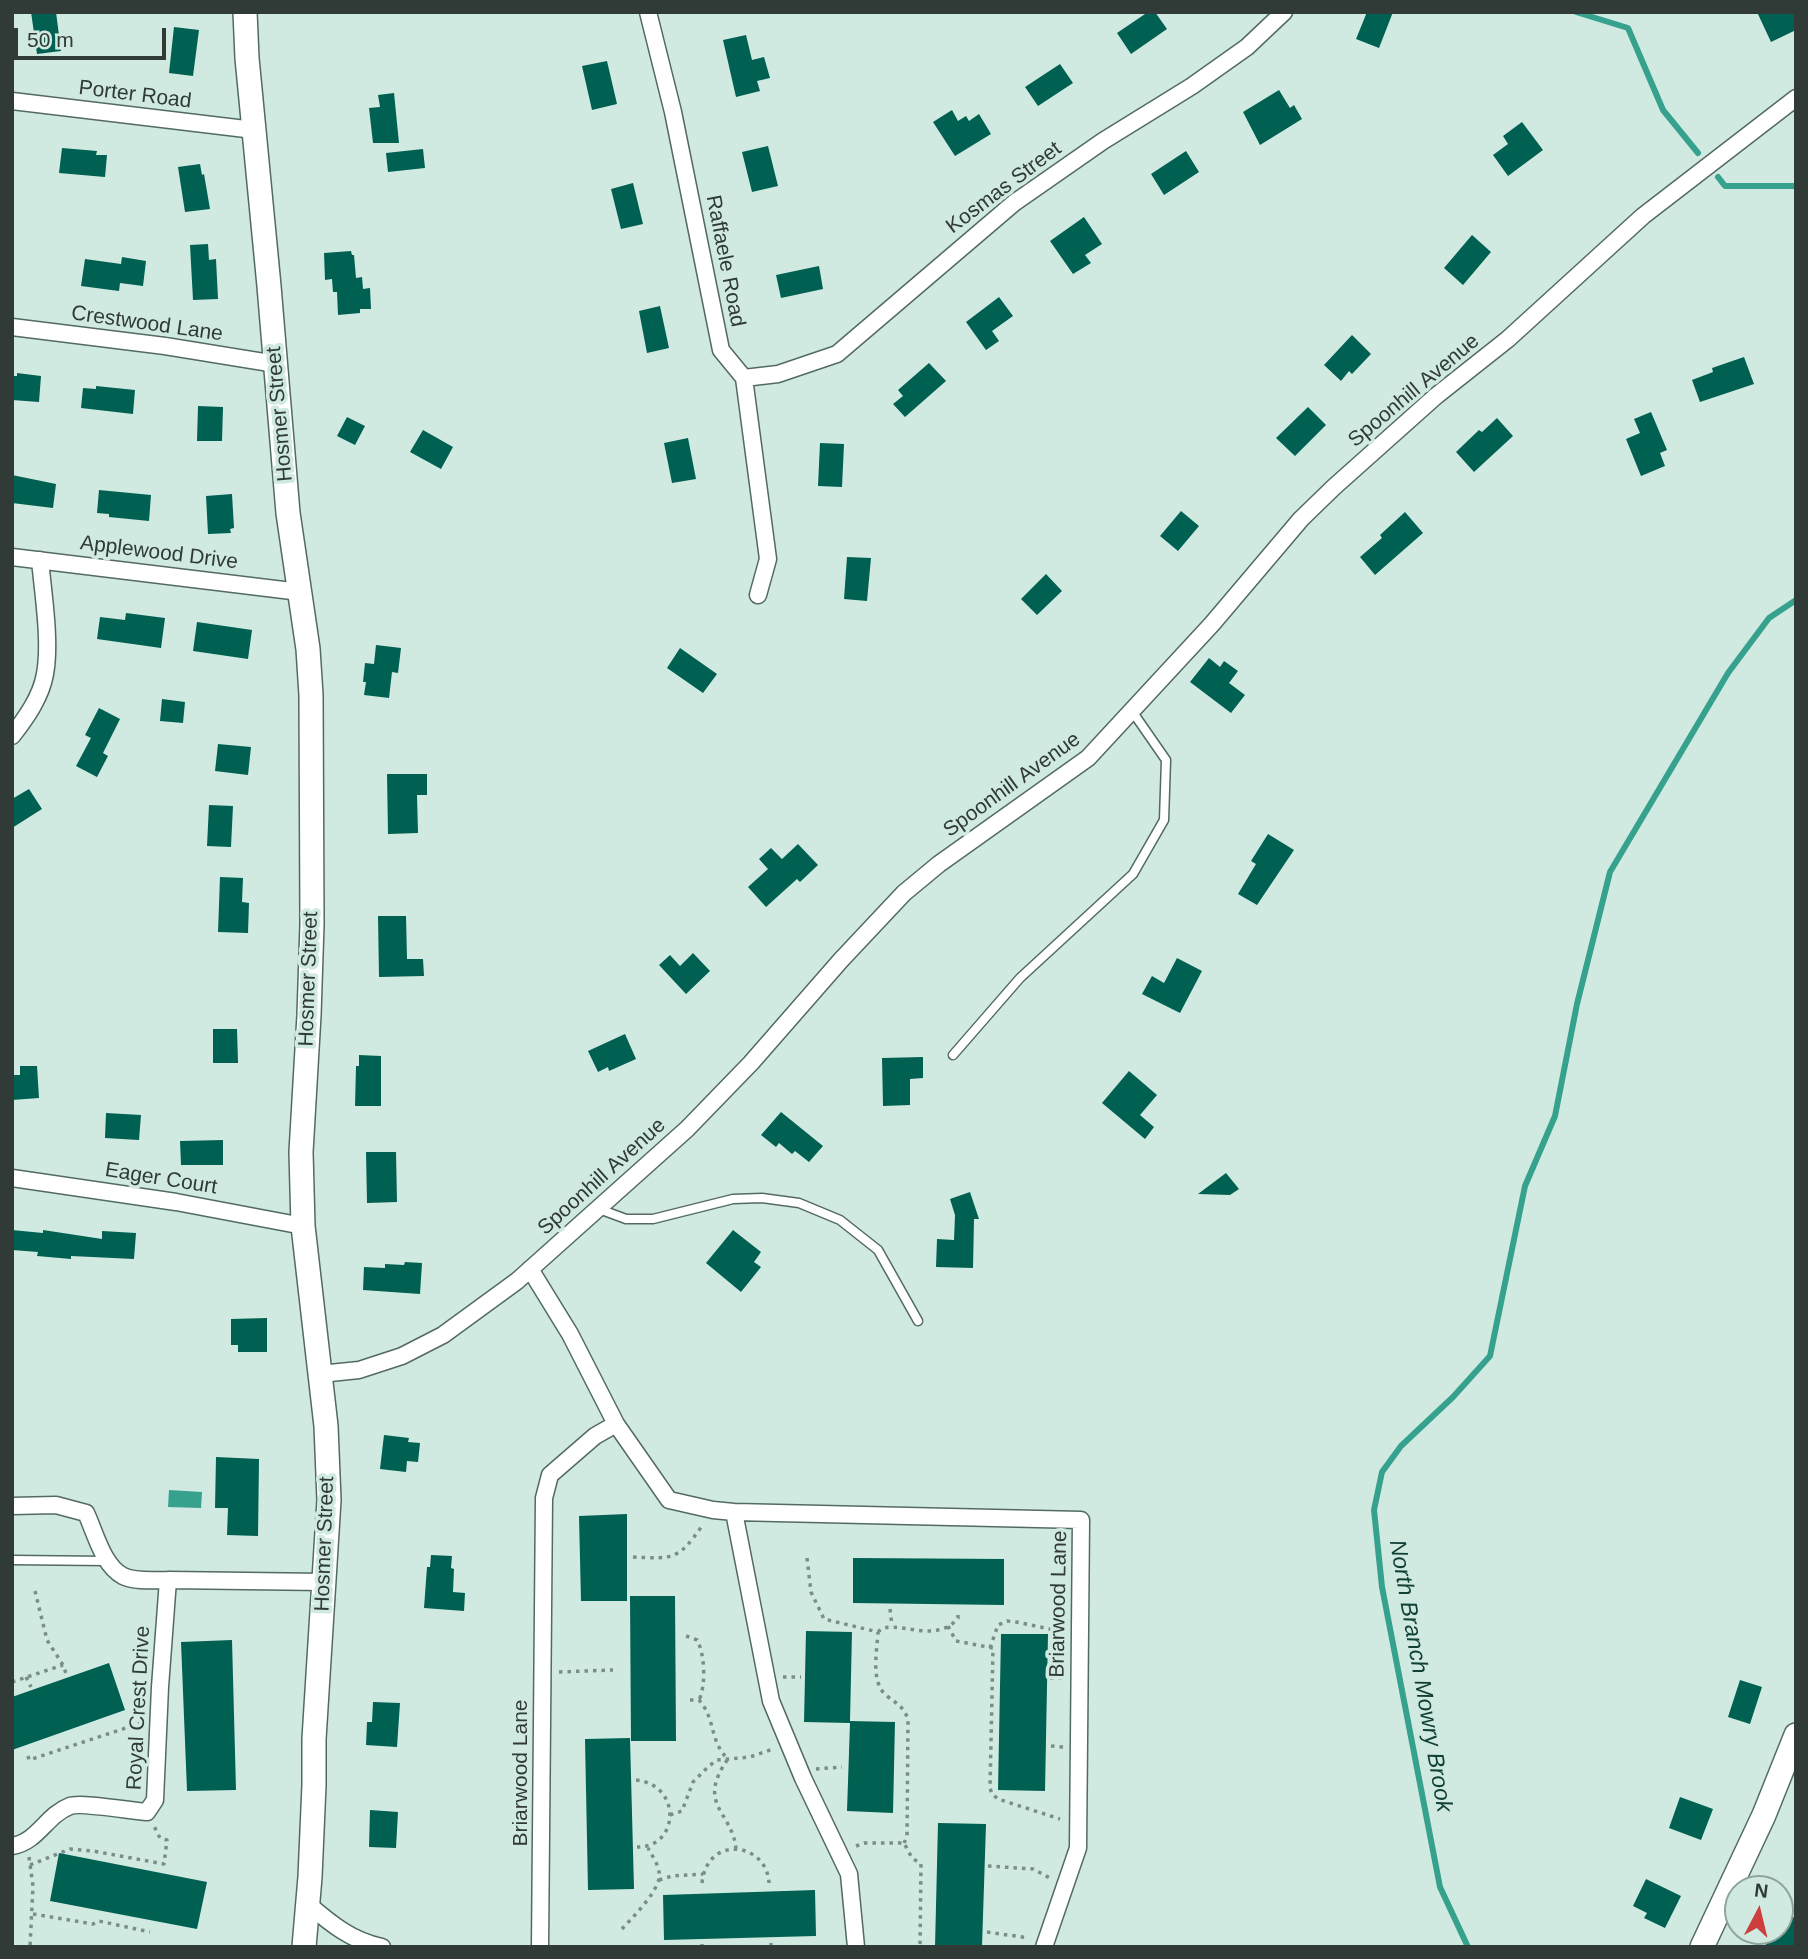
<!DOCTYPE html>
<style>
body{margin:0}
#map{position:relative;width:1808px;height:1959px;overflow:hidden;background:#d0eae2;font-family:Helvetica,sans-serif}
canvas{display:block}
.frame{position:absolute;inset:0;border:14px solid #303a37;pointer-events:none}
.north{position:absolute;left:1724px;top:1875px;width:70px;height:70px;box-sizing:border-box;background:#d0eae2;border:2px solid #90a49e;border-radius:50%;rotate:7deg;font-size:19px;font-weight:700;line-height:28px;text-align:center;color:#303a37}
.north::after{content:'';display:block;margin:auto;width:24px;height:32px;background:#cd3e3f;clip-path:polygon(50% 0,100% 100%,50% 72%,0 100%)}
.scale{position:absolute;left:14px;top:28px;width:152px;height:32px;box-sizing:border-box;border:4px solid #303a37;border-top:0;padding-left:9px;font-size:21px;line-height:24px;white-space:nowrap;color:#303a37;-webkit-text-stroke:5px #d0eae2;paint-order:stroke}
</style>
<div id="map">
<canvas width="1808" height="1959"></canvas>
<div class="frame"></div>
<div class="north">N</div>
<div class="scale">50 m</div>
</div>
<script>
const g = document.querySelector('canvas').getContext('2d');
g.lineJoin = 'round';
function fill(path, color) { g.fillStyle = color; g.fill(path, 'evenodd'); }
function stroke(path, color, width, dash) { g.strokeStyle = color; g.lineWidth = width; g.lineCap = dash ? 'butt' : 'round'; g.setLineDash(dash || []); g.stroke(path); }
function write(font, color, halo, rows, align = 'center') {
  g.font = font + ' Helvetica,sans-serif'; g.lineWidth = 7; g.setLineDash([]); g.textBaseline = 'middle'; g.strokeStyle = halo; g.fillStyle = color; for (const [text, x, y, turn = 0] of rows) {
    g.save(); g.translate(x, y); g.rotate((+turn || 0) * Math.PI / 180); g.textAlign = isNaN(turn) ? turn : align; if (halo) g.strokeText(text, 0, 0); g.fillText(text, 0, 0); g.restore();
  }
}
const water = new Path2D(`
 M 169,1490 L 202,1492 L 201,1508 L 168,1507 Z`);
const stream = new Path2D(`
 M 1576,12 L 1628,28 L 1663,110 L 1698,153
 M 1718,177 L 1725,186 L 1796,186
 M 1468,1947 L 1440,1887 L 1382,1587 L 1374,1510 L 1382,1472 L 1401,1446 L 1453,1397 L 1490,1356 L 1525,1186 L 1555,1116 L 1577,1004 L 1610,872 L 1728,673 L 1769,618 L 1796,600`);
const building = new Path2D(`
 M 31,12 L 56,12 L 61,51 L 37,54 Z
 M 1148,12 L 1155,12 L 1167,29 L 1131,54 L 1117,33 Z
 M 1367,12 L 1393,12 L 1379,48 L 1356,39 Z
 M 1757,12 L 1796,12 L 1796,30 L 1771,42 Z
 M 174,27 L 199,30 L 193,76 L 169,73 Z
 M 746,35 L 752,60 L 764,57 L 770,78 L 757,81 L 760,91 L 736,97 L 723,40 Z
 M 607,61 L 617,104 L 592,110 L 582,66 Z
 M 1060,64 L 1073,83 L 1038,106 L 1025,87 Z
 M 1279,90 L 1290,108 L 1294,105 L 1302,119 L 1260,145 L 1243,112 Z
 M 394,93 L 399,143 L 373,143 L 369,108 L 380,107 L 378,95 Z
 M 952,110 L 958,121 L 966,116 L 969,121 L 979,114 L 991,134 L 955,156 L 933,122 Z
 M 1522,122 L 1543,150 L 1508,176 L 1493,155 L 1508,144 L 1503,136 Z
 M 768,146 L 778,186 L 752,192 L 742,152 Z
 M 62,148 L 97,151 L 96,155 L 107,155 L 105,177 L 59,173 Z
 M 423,149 L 425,168 L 388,172 L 386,153 Z
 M 1186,151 L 1199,172 L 1164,195 L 1151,174 Z
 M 200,164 L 202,175 L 204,174 L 210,209 L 185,212 L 178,167 Z
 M 633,183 L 643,224 L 621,229 L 611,189 Z
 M 1084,217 L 1102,244 L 1085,255 L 1091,263 L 1073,274 L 1050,241 Z
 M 1472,235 L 1491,252 L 1463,285 L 1444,268 Z
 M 208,244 L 209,260 L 216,259 L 218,299 L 193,300 L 190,245 Z
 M 351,251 L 352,255 L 354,255 L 356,278 L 362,277 L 363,289 L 370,288 L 371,309 L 360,309 L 360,313 L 338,315 L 337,292 L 333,292 L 332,279 L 325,280 L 324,253 Z
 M 122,257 L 146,261 L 143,286 L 120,283 L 119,291 L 81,286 L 85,259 L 121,264 Z
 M 819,266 L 823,289 L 781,298 L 776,275 Z
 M 999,297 L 1013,316 L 992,331 L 999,341 L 986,350 L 966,322 Z
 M 660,306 L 669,348 L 647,353 L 639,311 Z
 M 1352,335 L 1371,354 L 1352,374 L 1349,371 L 1341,381 L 1324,365 Z
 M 1744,357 L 1754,384 L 1700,402 L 1692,380 L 1713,372 L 1712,368 Z
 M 929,363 L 946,381 L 905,417 L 893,404 L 903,396 L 898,390 Z
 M 17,373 L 41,376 L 39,402 L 12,400 L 12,376 L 17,376 Z
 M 96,386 L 135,390 L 133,414 L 81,408 L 83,388 L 96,389 Z
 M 198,406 L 223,407 L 222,441 L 197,441 Z
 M 1308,407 L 1326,425 L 1295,456 L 1276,438 Z
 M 1651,412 L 1667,450 L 1660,453 L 1665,466 L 1641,476 L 1626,439 L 1640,433 L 1634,419 Z
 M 347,417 L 365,426 L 355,445 L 337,436 Z
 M 1497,418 L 1513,436 L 1474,472 L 1456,452 L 1479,430 L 1482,432 Z
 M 423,430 L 453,447 L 441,469 L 410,452 Z
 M 688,438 L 696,479 L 672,483 L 664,443 Z
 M 820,443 L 844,444 L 842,487 L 818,486 Z
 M 12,475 L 56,484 L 53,508 L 12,503 Z
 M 99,490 L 151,495 L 149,521 L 109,517 L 109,514 L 97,513 Z
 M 232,494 L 234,528 L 230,529 L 231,533 L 208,534 L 206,496 Z
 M 1181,511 L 1199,526 L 1178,551 L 1160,536 Z
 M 1405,512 L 1423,533 L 1375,575 L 1360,557 L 1382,538 L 1380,535 Z
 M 847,557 L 871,558 L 867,601 L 844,599 Z
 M 1046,574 L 1062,591 L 1037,615 L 1021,599 Z
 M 126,613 L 165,618 L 161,648 L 97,639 L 100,617 L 125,620 Z
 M 197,622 L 252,630 L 248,659 L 193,651 Z
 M 376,645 L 401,648 L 398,673 L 392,672 L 389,698 L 364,695 L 366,682 L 363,682 L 365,663 L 374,664 Z
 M 680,648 L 717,674 L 703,693 L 667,668 Z
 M 1209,658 L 1220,667 L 1224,661 L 1238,671 L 1229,683 L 1245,695 L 1231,713 L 1190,682 Z
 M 162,699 L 185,702 L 183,723 L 160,721 Z
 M 99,708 L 120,719 L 103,753 L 108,756 L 97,777 L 76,766 L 91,738 L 85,735 Z
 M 218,744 L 251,747 L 248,775 L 215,771 Z
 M 387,774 L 427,774 L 427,795 L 417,795 L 418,833 L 388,834 Z
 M 29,789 L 42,809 L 12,828 L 12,799 Z
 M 209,805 L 233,806 L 231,847 L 207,846 Z
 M 1268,834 L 1294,850 L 1257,905 L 1238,894 L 1256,864 L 1251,861 Z
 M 798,844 L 818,865 L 800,882 L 797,879 L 766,907 L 748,887 L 768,869 L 759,859 L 771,848 L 782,859 Z
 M 220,877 L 243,878 L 242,902 L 249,903 L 248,933 L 218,932 Z
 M 378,916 L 406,916 L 407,959 L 423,959 L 424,976 L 379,977 Z
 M 693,953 L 710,971 L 686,994 L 659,965 L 670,955 L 680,966 Z
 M 1177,958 L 1202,971 L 1180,1013 L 1142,994 L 1152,976 L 1164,983 Z
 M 213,1029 L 237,1029 L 238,1063 L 213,1063 Z
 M 625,1034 L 636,1059 L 609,1071 L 608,1067 L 598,1072 L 588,1051 Z
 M 359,1055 L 381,1056 L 381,1106 L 355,1106 L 356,1066 L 359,1066 Z
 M 923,1057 L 923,1078 L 910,1079 L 910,1105 L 883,1106 L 882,1058 Z
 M 20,1066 L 37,1066 L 39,1098 L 12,1100 L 12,1075 L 20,1075 Z
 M 1129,1071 L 1157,1095 L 1140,1115 L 1154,1127 L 1145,1139 L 1102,1103 Z
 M 781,1112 L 823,1146 L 809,1162 L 795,1151 L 792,1154 L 779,1143 L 776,1147 L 761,1135 Z
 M 106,1113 L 141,1115 L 139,1140 L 105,1138 Z
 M 223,1140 L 223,1165 L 181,1165 L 180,1141 Z
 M 366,1152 L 396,1152 L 397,1202 L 367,1203 Z
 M 1226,1173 L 1239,1189 L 1230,1195 L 1198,1194 Z
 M 970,1192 L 979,1219 L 974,1219 L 973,1268 L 936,1267 L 937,1239 L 954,1240 L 955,1215 L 950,1199 Z
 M 12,1230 L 43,1233 L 43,1230 L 102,1239 L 102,1231 L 136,1233 L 134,1259 L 71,1256 L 71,1259 L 37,1256 L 38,1252 L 12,1250 Z
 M 733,1230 L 761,1252 L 754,1262 L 761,1267 L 741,1292 L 706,1263 Z
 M 405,1262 L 422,1263 L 420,1294 L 363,1290 L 364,1267 L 385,1268 L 385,1264 L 404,1265 Z
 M 267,1318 L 267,1352 L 238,1352 L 238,1345 L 231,1345 L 231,1319 Z
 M 384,1435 L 409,1438 L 408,1442 L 420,1443 L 418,1462 L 407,1461 L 406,1472 L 380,1469 Z
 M 216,1457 L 259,1459 L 258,1536 L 227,1535 L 228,1508 L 215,1508 Z
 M 627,1514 L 627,1601 L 581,1601 L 579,1516 Z
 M 431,1555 L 452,1556 L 451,1568 L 454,1569 L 453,1592 L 465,1593 L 464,1611 L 424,1608 L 427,1567 L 430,1567 Z
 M 853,1558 L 1004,1559 L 1004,1605 L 853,1603 Z
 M 630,1596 L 675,1596 L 676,1741 L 631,1741 Z
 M 806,1631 L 852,1632 L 850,1721 L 895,1722 L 893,1813 L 847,1811 L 850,1723 L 804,1722 Z
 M 1001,1634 L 1048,1634 L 1045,1791 L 998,1790 Z
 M 232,1640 L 236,1790 L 187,1791 L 181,1642 Z
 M 109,1663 L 125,1710 L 12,1750 L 12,1697 Z
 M 1740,1680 L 1762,1687 L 1750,1724 L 1728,1717 Z
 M 373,1702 L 400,1703 L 397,1747 L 366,1745 L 367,1722 L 372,1722 Z
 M 630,1738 L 634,1889 L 588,1890 L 585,1739 Z
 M 1680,1797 L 1713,1809 L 1701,1840 L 1669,1828 Z
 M 370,1810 L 398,1812 L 396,1848 L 369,1847 Z
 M 938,1823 L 986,1824 L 982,1947 L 935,1947 Z
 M 59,1853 L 207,1882 L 197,1929 L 50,1901 Z
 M 1646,1879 L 1681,1896 L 1665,1928 L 1644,1918 L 1647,1913 L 1633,1906 Z
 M 815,1890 L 816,1936 L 664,1940 L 663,1895 Z
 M 1780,1913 L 1796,1918 L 1796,1947 L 1765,1947 L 1770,1931 L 1780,1931 Z`);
const path = new Path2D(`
 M 633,1557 C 674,1559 678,1560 702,1526
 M 807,1558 L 811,1592 L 824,1619 L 878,1632 C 877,1651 870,1683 887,1696 C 897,1704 903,1706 908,1719 L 907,1837 L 904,1843
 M 35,1591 L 47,1640 L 63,1665 L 67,1676
 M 890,1609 L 892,1626
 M 948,1626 L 956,1641 L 993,1648 L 990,1788 L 992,1794 L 998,1799 L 1060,1819
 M 878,1632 C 892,1616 935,1647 958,1618 L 958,1611
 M 686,1636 L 697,1640 C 705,1654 706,1686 699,1700
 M 990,1648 L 998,1625 L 1007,1621 L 1016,1622 L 1064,1632
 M 559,1672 L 613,1670
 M 26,1677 L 31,1687
 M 783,1677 L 801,1677
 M 1050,1678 L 1064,1678
 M 12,1682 L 63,1665
 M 690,1700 L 699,1700 C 716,1719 709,1741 728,1759 C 695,1805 733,1812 736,1849
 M 1051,1746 L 1063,1747
 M 28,1756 L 29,1760 L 141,1723
 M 816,1769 L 842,1767
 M 636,1780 C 683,1785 679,1848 637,1847
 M 670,1815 L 682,1811 L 693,1782 L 709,1766 L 717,1760 L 750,1757 L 773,1749
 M 856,1846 L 864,1843 L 904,1843 L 912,1858 L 921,1864 L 920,1947
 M 29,1857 L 33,1886 L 30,1947
 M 30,1865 L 70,1849 L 93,1851 L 164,1864 L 167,1840 L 160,1838 L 154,1826
 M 988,1866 L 1033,1869 L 1050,1878
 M 659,1880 L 672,1876 L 703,1874
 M 702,1883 C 707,1834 767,1842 769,1883
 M 33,1914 L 93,1924 L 99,1921 L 150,1932
 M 622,1929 C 633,1917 655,1895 659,1879 C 661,1868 653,1857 648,1848
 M 987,1932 L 1029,1938
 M 771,1943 L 771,1947
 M 702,1944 L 702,1947`);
const lane = new Path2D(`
 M 953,1055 L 1020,978 L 1133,874 L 1164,820 L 1166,760 L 1132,711
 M 599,1209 L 626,1219 L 653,1219 L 733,1199 L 762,1198 L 799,1203 L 840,1220 L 878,1250 L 918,1321
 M 12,1560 L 108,1561`);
const street = new Path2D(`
 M 648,12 L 673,112 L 721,350 L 744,378 L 768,559 L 758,595
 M 12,101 L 254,130
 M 12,327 L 165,346 L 276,364
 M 744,378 L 778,374 L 837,354 L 1014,203 L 1103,141 L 1192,86 L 1247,47 L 1284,12
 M 12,557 L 300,592
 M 12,736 C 26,718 41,697 45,674 C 51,642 43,593 40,560
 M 12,1178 L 176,1202 L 303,1226
 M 530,1269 L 570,1334 L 616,1424 L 669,1500 L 713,1510 L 734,1512 L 1081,1520 L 1078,1848 L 1044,1947
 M 320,1374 L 359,1370 L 402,1356 L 443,1335 L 517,1281 L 687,1129 L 751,1063 L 841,960 L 904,893 L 939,864 L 1088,758 L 1212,624 L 1301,519 L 1334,487 L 1436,396 L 1508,339 L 1643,216 L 1796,98
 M 12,1506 L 56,1505 L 86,1513 C 95,1532 103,1566 123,1576 C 135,1582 155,1580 168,1580 L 160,1687 L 155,1800 L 147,1812 C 132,1811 80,1802 70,1806 C 46,1815 38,1842 12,1846
 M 734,1512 L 771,1701 L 803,1778 L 849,1874 L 856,1947
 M 168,1580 L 324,1582
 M 308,1904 C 331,1924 352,1941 382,1947
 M 540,1947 L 544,1498 L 550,1475 L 595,1436 L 616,1424`);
const secondary = new Path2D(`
 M 245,12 L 247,58 L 269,286 L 288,513 L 308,649 L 311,695 L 312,924 L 309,1015 L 301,1152 L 303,1226 L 326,1426 L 329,1500 L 314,1739 L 314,1785 L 310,1877 L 304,1947
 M 1702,1947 L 1764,1815 L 1796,1735`);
const streetNames = [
 ["Porter Road",135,95,7],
 ["Kosmas Street",1004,188,-37],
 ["Raffaele Road",725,261,79],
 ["Crestwood Lane",147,324,8],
 ["Spoonhill Avenue",1414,391,-40],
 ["Hosmer Street",280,414,-95],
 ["Applewood Drive",159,553,7],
 ["Spoonhill Avenue",1012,785,-36],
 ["Hosmer Street",309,979,-88],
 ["Spoonhill Avenue",602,1177,-42],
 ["Eager Court",161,1179,9],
 ["Hosmer Street",325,1544,-88],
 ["Briarwood Lane",1059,1604,-89],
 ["Royal Crest Drive",139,1708,-87],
 ["Briarwood Lane",521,1773,-90]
];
const waterNames = [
 ["North Branch Mowry Brook",1420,1676,80]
];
fill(water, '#36a18c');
stroke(stream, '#36a18c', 6);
fill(building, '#006051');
stroke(lane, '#536a64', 11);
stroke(street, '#536a64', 19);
stroke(secondary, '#536a64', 26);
stroke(path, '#7b8d87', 3.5, [3.5, 5]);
stroke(lane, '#fff', 8);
stroke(street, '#fff', 16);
stroke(secondary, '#fff', 23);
write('21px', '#303a37', '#d0eae2', streetNames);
write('italic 23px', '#114036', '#d0eae2', waterNames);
</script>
